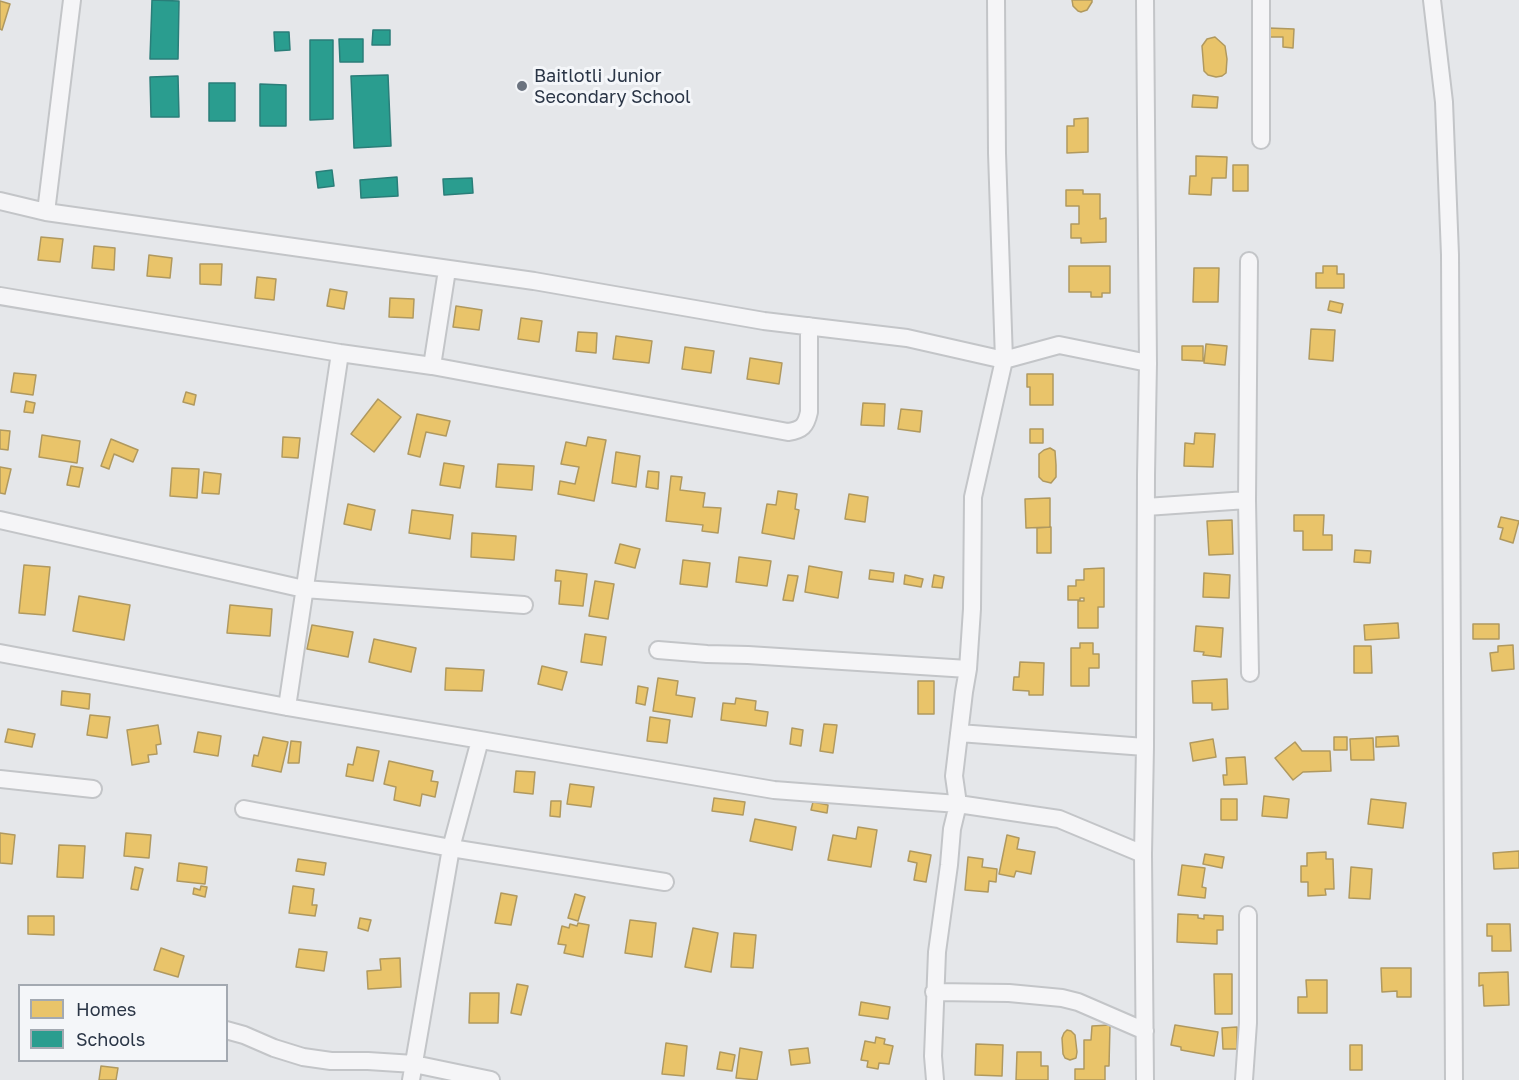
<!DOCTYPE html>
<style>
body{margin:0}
#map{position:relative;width:1519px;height:1080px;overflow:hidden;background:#e5e7ea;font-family:"Golos Text",sans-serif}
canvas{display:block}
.legend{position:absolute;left:18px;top:984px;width:210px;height:78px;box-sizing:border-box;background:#f4f6f9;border:2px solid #a3a9b1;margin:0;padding:8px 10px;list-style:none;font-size:18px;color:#2a3546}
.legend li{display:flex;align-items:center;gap:12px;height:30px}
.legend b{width:30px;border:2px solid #a3a9b1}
</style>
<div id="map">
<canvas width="1519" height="1080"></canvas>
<ul class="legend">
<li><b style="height:16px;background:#e9c46a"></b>Homes</li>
<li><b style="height:16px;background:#2a9d8f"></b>Schools</li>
</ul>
</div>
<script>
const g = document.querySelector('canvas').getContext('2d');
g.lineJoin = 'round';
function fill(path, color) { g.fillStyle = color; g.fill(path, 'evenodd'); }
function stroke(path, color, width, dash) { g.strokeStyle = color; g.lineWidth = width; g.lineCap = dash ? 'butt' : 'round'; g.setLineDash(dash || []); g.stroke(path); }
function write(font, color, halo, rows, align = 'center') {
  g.font = font + ' "Golos Text",sans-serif'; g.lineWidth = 6; g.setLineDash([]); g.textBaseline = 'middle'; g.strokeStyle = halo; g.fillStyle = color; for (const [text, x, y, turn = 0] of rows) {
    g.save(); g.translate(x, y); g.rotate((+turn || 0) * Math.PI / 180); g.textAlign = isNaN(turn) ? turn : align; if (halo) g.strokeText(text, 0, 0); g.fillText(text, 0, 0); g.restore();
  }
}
const homes = new Path2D(`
 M 1072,0 L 1092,0 L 1092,2 L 1087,10 L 1081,12 L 1078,11 L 1073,6 Z
 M 0,1 L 10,4 L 2,30 L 0,29 Z
 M 1269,28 L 1294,29 L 1293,48 L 1283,47 L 1283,37 L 1268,37 Z
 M 1215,37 L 1225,46 L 1227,59 L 1226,73 L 1222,76 L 1216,77 L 1208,75 L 1204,71 L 1202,46 L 1207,39 Z
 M 1193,95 L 1218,97 L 1217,108 L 1192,107 Z
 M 1088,118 L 1088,152 L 1067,153 L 1067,126 L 1074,126 L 1074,119 Z
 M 1196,156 L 1227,157 L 1226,178 L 1212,178 L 1211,195 L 1189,194 L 1190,176 L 1196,176 Z
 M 1233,165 L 1248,165 L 1248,191 L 1233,191 Z
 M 1066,190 L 1083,190 L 1083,194 L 1100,194 L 1100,219 L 1106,218 L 1106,242 L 1081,243 L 1081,238 L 1071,238 L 1071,224 L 1079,224 L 1079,206 L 1066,206 Z
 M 41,237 L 63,239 L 60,262 L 38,260 Z
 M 94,246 L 115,248 L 114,270 L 92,268 Z
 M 149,255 L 172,258 L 170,278 L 147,276 Z
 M 200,264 L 222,264 L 221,285 L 200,284 Z
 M 1069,266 L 1110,266 L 1110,293 L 1102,293 L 1102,297 L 1091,297 L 1091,292 L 1069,292 Z
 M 1323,266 L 1337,266 L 1337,274 L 1344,274 L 1344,288 L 1316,288 L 1316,273 L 1323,273 Z
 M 1194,268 L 1219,268 L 1218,302 L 1193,302 Z
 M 257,277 L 276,279 L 274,300 L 255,298 Z
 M 330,289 L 347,292 L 344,309 L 327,306 Z
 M 390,298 L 414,299 L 413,318 L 389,317 Z
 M 1330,301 L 1343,304 L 1341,313 L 1328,310 Z
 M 456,306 L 482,310 L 479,330 L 453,327 Z
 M 521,318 L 542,321 L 539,342 L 518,339 Z
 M 1311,329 L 1335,330 L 1333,361 L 1309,359 Z
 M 578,332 L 597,333 L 596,353 L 576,351 Z
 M 616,336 L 652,341 L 649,363 L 613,359 Z
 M 1206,344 L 1227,346 L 1225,365 L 1204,363 Z
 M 1182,346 L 1203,346 L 1203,361 L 1182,360 Z
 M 685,347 L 714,351 L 711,373 L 682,369 Z
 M 750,358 L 782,363 L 779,384 L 747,379 Z
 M 14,373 L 36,375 L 33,395 L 11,392 Z
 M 1027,374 L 1053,374 L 1053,405 L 1030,405 L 1030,387 L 1027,387 Z
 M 186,392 L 196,395 L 194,405 L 183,402 Z
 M 378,399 L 401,417 L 374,452 L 351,434 Z
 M 26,401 L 35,403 L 33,413 L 24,412 Z
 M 863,403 L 885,404 L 884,426 L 861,425 Z
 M 901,409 L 922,411 L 920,432 L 898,429 Z
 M 417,414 L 450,421 L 446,436 L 426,432 L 420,457 L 408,454 Z
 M 1030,429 L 1043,429 L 1043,443 L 1030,443 Z
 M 0,430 L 10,431 L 8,450 L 0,449 Z
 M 1195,433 L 1215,434 L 1213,467 L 1184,466 L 1185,443 L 1194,444 Z
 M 42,435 L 80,441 L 77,463 L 39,457 Z
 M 283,437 L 300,438 L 298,458 L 282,457 Z
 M 588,437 L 606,440 L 594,501 L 558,494 L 560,481 L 575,484 L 579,467 L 561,464 L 566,442 L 586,446 Z
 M 111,439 L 138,450 L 133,462 L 114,454 L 109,469 L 101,466 Z
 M 1050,448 L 1055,451 L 1056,465 L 1056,477 L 1051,483 L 1043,481 L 1039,477 L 1039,454 L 1044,450 Z
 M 616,452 L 640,456 L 636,487 L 612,483 Z
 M 444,463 L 464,466 L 460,488 L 440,485 Z
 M 498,464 L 534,466 L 532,490 L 496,487 Z
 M 71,466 L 83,468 L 79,487 L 67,485 Z
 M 0,467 L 11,469 L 5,494 L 0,493 Z
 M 172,468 L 199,469 L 197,498 L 170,496 Z
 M 648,471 L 659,472 L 658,489 L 646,487 Z
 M 204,472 L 221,474 L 219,494 L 202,493 Z
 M 671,476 L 682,477 L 680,490 L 705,493 L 703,507 L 721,508 L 718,533 L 702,531 L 703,525 L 666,521 Z
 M 778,491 L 797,494 L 795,509 L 799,510 L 794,539 L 762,533 L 767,504 L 776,505 Z
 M 849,494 L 868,497 L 865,522 L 845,519 Z
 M 1050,498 L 1050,527 L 1026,528 L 1025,499 Z
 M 348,504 L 375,510 L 371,530 L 344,524 Z
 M 412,510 L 453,515 L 450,539 L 409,533 Z
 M 1294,515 L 1324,515 L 1323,535 L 1332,535 L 1332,550 L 1303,550 L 1303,531 L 1294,531 Z
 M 1501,517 L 1519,521 L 1513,543 L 1500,539 L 1503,528 L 1498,527 Z
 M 1232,520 L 1233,554 L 1209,555 L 1207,521 Z
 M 1051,527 L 1051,553 L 1037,553 L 1037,528 Z
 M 472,533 L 516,536 L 514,560 L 471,557 Z
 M 620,544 L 640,549 L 635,568 L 615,563 Z
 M 1355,550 L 1371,551 L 1370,563 L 1354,562 Z
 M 739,557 L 771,561 L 767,586 L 736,582 Z
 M 683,560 L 710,563 L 707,587 L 680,584 Z
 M 24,565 L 50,567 L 45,615 L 19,613 Z
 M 809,566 L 842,572 L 838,598 L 805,592 Z
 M 1104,568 L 1104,607 L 1098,607 L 1098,628 L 1078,628 L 1078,601 L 1084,601 L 1084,598 L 1080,598 L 1080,600 L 1068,600 L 1068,586 L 1076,586 L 1076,580 L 1084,580 L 1084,569 Z
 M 556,570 L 587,574 L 583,606 L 559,604 L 561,581 L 555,581 Z
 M 870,570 L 894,573 L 893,582 L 869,579 Z
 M 1204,573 L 1230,575 L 1229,598 L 1203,597 Z
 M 788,575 L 798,576 L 793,601 L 783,600 Z
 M 905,575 L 923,579 L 921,587 L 904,584 Z
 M 934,575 L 944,577 L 942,588 L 932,587 Z
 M 595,581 L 614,584 L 608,619 L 589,616 Z
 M 79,596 L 130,605 L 124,640 L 73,631 Z
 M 230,605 L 272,609 L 270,636 L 227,633 Z
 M 1398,623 L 1399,638 L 1365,640 L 1364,625 Z
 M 1473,624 L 1499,624 L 1499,639 L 1473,639 Z
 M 312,625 L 353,632 L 348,657 L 307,649 Z
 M 1196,626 L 1223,628 L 1221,657 L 1203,655 L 1204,652 L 1194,651 Z
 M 585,634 L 606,637 L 602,665 L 581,662 Z
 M 374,639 L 416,648 L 411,672 L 369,662 Z
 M 1080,643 L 1093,643 L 1093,654 L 1099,654 L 1099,668 L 1089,668 L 1089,686 L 1071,686 L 1071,648 L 1080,648 Z
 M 1513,645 L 1514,669 L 1492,671 L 1490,653 L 1498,652 L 1498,646 Z
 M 1354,646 L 1371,646 L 1372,673 L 1354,673 Z
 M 1020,662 L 1044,663 L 1043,695 L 1029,695 L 1029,691 L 1013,690 L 1014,677 L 1019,677 Z
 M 542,666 L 567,672 L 562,690 L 538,684 Z
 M 446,668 L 484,670 L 482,691 L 445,690 Z
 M 658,678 L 678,681 L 676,695 L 695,698 L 692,717 L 653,711 Z
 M 1227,679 L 1228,709 L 1212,710 L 1212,703 L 1193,703 L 1192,681 Z
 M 918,681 L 934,681 L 934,714 L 918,714 Z
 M 638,686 L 648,688 L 645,705 L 636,703 Z
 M 62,691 L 90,694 L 89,709 L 61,705 Z
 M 736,698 L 756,701 L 755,710 L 768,712 L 766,726 L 721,720 L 723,703 L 735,704 Z
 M 90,715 L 110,717 L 107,738 L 87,735 Z
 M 650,717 L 670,720 L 667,743 L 647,741 Z
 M 824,724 L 837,725 L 833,753 L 820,751 Z
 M 158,725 L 161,744 L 156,745 L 157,754 L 148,755 L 149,762 L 132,765 L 127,730 Z
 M 792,728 L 803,730 L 801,746 L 790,744 Z
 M 8,729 L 35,734 L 32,747 L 5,742 Z
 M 198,732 L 221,736 L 218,756 L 194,752 Z
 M 1398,736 L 1399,746 L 1376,747 L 1376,737 Z
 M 263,737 L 288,742 L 281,772 L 252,766 L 254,755 L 258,756 Z
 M 1334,737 L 1347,737 L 1347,750 L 1334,750 Z
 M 1373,738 L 1374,760 L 1351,760 L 1350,739 Z
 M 1213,739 L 1216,757 L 1193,761 L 1190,743 Z
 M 291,741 L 301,742 L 299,763 L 288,763 Z
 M 1295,742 L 1302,751 L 1330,751 L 1331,771 L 1303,772 L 1293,780 L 1275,758 Z
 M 357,747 L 379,751 L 373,781 L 346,776 L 348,764 L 353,765 Z
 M 1245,757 L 1247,784 L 1224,785 L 1223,775 L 1227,775 L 1226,758 Z
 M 389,761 L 433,771 L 431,781 L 438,782 L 435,797 L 422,794 L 420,806 L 394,800 L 396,787 L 384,784 Z
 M 516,771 L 535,772 L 533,794 L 514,792 Z
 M 570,784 L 594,787 L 591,807 L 567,804 Z
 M 1264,796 L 1289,799 L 1287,818 L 1262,816 Z
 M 714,798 L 745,802 L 743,815 L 712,811 Z
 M 1221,799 L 1237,799 L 1237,820 L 1221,820 Z
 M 1371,799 L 1406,803 L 1403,828 L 1368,824 Z
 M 551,801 L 561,801 L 560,817 L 550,816 Z
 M 813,802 L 828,805 L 827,813 L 811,810 Z
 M 755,819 L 796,827 L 792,850 L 750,841 Z
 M 858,827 L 877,830 L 871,867 L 828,860 L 833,835 L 856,839 Z
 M 0,833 L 15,835 L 12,864 L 0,863 Z
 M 126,833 L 151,835 L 149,858 L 124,856 Z
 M 1007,835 L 1019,838 L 1017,849 L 1035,852 L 1031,874 L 1016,871 L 1014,877 L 999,874 Z
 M 59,845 L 85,846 L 83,878 L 57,877 Z
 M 910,851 L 931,855 L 926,882 L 914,880 L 917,863 L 908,861 Z
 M 1519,851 L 1519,868 L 1494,869 L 1493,853 Z
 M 1326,852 L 1326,859 L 1333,859 L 1334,889 L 1325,889 L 1326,895 L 1308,896 L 1308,882 L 1301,882 L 1301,866 L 1307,866 L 1307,853 Z
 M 1205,854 L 1224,857 L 1222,868 L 1203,864 Z
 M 968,857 L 983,859 L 982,867 L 997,869 L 996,882 L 989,881 L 988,892 L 965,890 Z
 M 298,859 L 326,863 L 324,875 L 296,871 Z
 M 179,863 L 207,867 L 205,884 L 177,881 Z
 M 1182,865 L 1205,868 L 1202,887 L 1206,888 L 1205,898 L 1178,895 Z
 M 135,867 L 143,869 L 138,890 L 131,889 Z
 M 1351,867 L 1372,869 L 1370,899 L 1349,898 Z
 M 201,886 L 207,887 L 205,897 L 193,894 L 194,888 L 200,890 Z
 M 293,886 L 314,889 L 312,905 L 317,905 L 315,916 L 289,913 Z
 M 501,893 L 517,896 L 511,925 L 495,923 Z
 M 575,894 L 585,897 L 578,921 L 568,918 Z
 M 1178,914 L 1198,915 L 1198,918 L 1204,919 L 1204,915 L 1223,916 L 1223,930 L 1217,930 L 1217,944 L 1177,942 Z
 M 28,916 L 54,916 L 54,935 L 28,934 Z
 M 360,918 L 371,920 L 368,931 L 358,928 Z
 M 630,920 L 656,923 L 652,957 L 625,953 Z
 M 578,923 L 589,925 L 583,957 L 564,953 L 566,945 L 558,944 L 562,926 L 569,928 L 570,924 L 577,926 Z
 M 1487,924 L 1510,924 L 1511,951 L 1492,951 L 1492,936 L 1487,936 Z
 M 693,928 L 718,933 L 711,972 L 685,967 Z
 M 734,933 L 756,935 L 753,968 L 731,967 Z
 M 161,948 L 184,956 L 178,977 L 154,970 Z
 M 299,949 L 327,952 L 324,971 L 296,967 Z
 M 400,958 L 401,987 L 368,989 L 367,971 L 381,970 L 380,959 Z
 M 1381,968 L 1411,968 L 1411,997 L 1397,997 L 1397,991 L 1382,992 Z
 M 1508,972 L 1509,1005 L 1484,1006 L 1483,985 L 1479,986 L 1479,973 Z
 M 1214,974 L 1232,974 L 1232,1014 L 1215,1014 Z
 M 1306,980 L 1327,980 L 1327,1013 L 1298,1013 L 1298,997 L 1307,997 Z
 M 517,984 L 528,986 L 521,1015 L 511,1013 Z
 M 470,993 L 499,993 L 498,1023 L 469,1023 Z
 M 861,1002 L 890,1007 L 888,1019 L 859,1015 Z
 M 1110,1025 L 1109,1066 L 1105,1066 L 1105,1080 L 1075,1080 L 1075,1069 L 1084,1069 L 1084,1040 L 1091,1040 L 1092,1026 Z
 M 1175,1025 L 1218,1032 L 1214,1056 L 1181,1050 L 1181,1047 L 1171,1045 Z
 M 1237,1027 L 1237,1049 L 1223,1049 L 1222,1028 Z
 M 1067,1030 L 1071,1031 L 1075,1035 L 1077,1052 L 1076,1058 L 1070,1060 L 1065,1058 L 1063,1054 L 1062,1038 L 1064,1033 Z
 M 876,1037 L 885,1039 L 884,1044 L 893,1046 L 889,1064 L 879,1063 L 878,1069 L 867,1067 L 868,1061 L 861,1060 L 865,1041 L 875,1043 Z
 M 666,1043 L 687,1046 L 684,1076 L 662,1074 Z
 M 976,1044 L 1003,1045 L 1002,1076 L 975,1075 Z
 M 1350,1045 L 1362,1045 L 1362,1070 L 1350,1070 Z
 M 740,1048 L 762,1052 L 757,1080 L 736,1078 Z
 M 808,1048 L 810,1063 L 791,1065 L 789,1050 Z
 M 720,1052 L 735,1055 L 732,1071 L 717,1069 Z
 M 1017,1052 L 1041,1052 L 1041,1066 L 1048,1066 L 1048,1080 L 1016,1080 Z
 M 101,1066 L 118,1068 L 116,1080 L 99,1080 Z`);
const schools = new Path2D(`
 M 152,0 L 179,1 L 178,59 L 150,59 Z
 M 373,30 L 390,30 L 390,45 L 372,45 Z
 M 274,32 L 289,32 L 290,50 L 275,51 Z
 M 339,39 L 363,39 L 363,62 L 340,62 Z
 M 310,40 L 333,40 L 333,119 L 310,120 Z
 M 388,75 L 391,146 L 354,148 L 351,76 Z
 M 178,76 L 179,117 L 151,117 L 150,77 Z
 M 209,83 L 235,83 L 235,121 L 209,121 Z
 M 260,84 L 286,85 L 286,126 L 260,126 Z
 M 332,170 L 334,186 L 318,188 L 316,172 Z
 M 397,177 L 398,196 L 361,198 L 360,180 Z
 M 472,178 L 473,193 L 444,195 L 443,179 Z`);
const minor = new Path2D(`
 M 1261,0 L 1261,140
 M 1432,0 L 1444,102 L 1450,255 L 1454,1080
 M 0,201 L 46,212 L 534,281 L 764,321 L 907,338 L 1004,360 L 1059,345 L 1148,363
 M 46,212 L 72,0
 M 1249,261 L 1247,500 L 1250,673
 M 447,270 L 432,366 L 788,432 C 802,430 806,426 809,412 L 809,326
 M 0,296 L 340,353 L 432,366
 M 1146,507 L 1247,500
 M 0,520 L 304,589 L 524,605
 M 658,650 L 707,654 L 748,655 L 968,669
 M 0,653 L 287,707 L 774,790 L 958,804 L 1059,819 L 1143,854
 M 287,707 L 340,353
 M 959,733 L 1145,747
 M 0,779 L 93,789
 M 244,809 L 451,848 L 665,882
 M 934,992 L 1009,993 L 1062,998 L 1078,1002 L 1145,1031
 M 226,1030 L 244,1035 L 274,1048 L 303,1057 L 331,1061 L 368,1061 L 414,1064 L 491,1080
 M 411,1080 L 451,848 L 480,740
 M 935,1080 L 933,1056 L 937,952 L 949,865 L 952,829 L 958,804 L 954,776 L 964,692 L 968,669 L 972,609 L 973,497 L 1004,360 L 997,153 L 996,0
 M 1145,1080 L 1143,854 L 1145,747 L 1146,475 L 1148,363 L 1145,0
 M 1244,1080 L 1248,1023 L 1248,915`);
const markers = [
 [522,86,6,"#6b737f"]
];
const poiNames = [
 ["Baitlotli Junior",534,76],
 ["Secondary School",534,97]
];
fill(homes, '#e9c46a');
stroke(homes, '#b0995f', 1.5);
fill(schools, '#2a9d8f');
stroke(schools, '#2a7e79', 1.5);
stroke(minor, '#c3c5c8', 20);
stroke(minor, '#f5f5f7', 16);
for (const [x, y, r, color] of markers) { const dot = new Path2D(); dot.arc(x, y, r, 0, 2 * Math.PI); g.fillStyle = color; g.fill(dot); stroke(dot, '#f4f6f9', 2); }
write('18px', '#2a3546', '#f4f6f9', poiNames, 'left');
</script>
